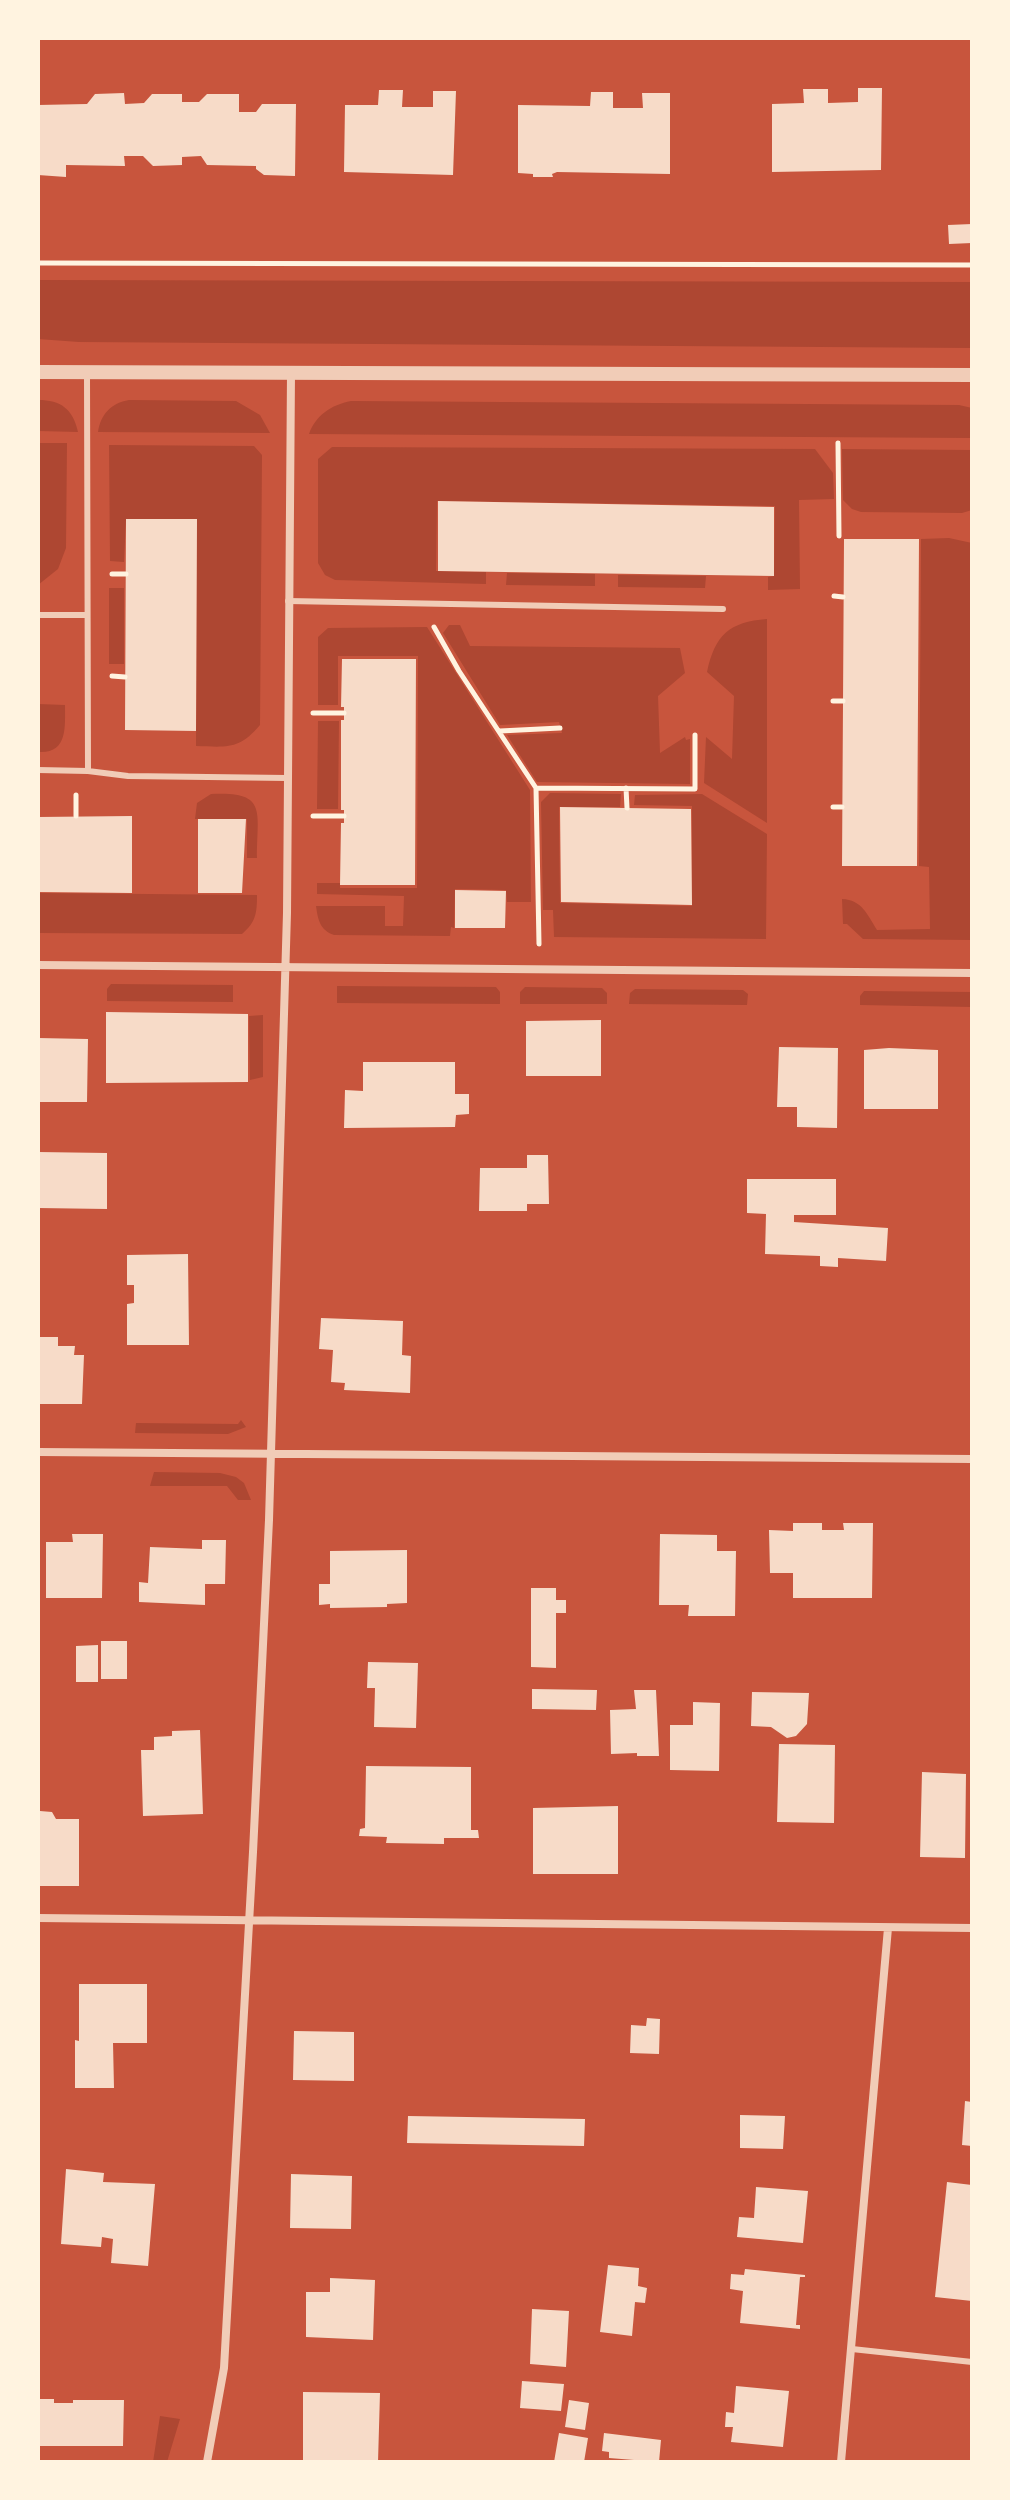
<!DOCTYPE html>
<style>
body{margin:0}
#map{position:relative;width:1010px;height:2500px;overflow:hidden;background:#c8553d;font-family:"Libre Baskerville",serif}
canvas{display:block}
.frame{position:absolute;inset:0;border:40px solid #fff3e0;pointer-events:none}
</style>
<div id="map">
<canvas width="1010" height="2500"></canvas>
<div class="frame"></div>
</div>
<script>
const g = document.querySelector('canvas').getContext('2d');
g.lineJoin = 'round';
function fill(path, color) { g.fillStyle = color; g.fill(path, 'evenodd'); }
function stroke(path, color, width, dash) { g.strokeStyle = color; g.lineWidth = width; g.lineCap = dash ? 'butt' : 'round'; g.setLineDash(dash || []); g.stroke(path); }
const green = new Path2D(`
 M 38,280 L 972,282 L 972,348 L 79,342 L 38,339 Z
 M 38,400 C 61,400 73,409 78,432 L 38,431 Z
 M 129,400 L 236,401 L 260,415 L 270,433 L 98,432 C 101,414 111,403 129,400 Z
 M 351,401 L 959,405 L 972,408 L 972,438 L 309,434 C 316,415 331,405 351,401 Z
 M 38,443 L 67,443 L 66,548 L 58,569 L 38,585 Z
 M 109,445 L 254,446 L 262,455 L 260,725 C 239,750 227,747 196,746 L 197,519 L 126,519 L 124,562 L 110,561 Z
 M 332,447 L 815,449 L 833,473 L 834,499 L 799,500 L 800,589 L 768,590 L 768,577 L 774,576 L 775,506 L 437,501 L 436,571 L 486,572 L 486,584 L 335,580 L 325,575 L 318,563 L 318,459 Z
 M 842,449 L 972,450 L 972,510 L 962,513 L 861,512 L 852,509 L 843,500 Z
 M 949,538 L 972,543 L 972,940 L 863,939 L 847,924 L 843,924 L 842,899 C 862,900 867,914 877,930 L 930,929 L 929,867 L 919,866 L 921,539 Z
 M 507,573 L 595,574 L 595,586 L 506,585 Z
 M 618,575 L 706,576 L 705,588 L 618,587 Z
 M 109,588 L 124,588 L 124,664 L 109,664 Z
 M 767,619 L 767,823 L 704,783 L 706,737 L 732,759 L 734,696 L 707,672 C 715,635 729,622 767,619 Z
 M 449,625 L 460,625 L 470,646 L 680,648 L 685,673 L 658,696 L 660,753 L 685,737 L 686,740 L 690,739 L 690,784 L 537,782 L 507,735 L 562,733 L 559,722 L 500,725 L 443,633 Z
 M 427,627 L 530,790 L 531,902 L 507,902 L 506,890 L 455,889 L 454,928 L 451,927 L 450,936 L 334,935 C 320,930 318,920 316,906 L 385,906 L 385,926 L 403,926 L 404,896 L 317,894 L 317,883 L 340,883 L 340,888 L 417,888 L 418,656 L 338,656 L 338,705 L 318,705 L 318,637 L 328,628 Z
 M 38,704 L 65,705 C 65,727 68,754 38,752 Z
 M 318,721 L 339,721 L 338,809 L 317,809 Z
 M 550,793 L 621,794 L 620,807 L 559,807 L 560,903 L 692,906 L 692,806 L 634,805 L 635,795 L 702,794 L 767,834 L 766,939 L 554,937 L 553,910 L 543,910 L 541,802 Z
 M 211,794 C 268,791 257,811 257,858 L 247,858 L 247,819 L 195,819 L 197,803 Z
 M 38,893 L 257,895 C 257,913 256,922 242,934 L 38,933 Z
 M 111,984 L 233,985 L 233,1002 L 107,1001 L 107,989 Z
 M 337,986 L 496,987 L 500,992 L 500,1004 L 337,1003 Z
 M 525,987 L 602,988 L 607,993 L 607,1004 L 520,1004 L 520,992 Z
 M 635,989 L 743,990 L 748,994 L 747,1005 L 629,1004 L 630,993 Z
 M 864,991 L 972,992 L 972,1007 L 860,1005 L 860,996 Z
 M 263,1015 L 263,1077 L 250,1080 L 249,1016 Z
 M 241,1420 L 246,1427 L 228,1434 L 135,1433 L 136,1423 L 238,1424 Z
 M 154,1472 L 220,1473 L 236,1477 L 244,1483 L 251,1500 L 238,1500 L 227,1486 L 150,1486 Z
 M 160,2416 L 180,2419 L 167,2462 L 153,2462 Z`);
const building = new Path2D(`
 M 858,88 L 882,88 L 881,170 L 772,172 L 772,104 L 804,103 L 803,89 L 828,89 L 828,103 L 858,102 Z
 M 379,90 L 403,90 L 402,107 L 433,107 L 433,91 L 456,91 L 453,175 L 344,172 L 345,105 L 378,105 Z
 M 591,92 L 613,92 L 613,108 L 643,108 L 642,93 L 670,93 L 670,174 L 557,172 L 552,174 L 553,177 L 533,177 L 533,174 L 518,173 L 518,105 L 590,106 Z
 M 124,93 L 125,104 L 144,103 L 152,94 L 182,94 L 182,102 L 199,102 L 207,94 L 239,94 L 239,112 L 256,112 L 262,104 L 296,104 L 295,176 L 264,175 L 256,169 L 256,166 L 207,165 L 201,156 L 182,157 L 182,165 L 153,166 L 143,156 L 124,156 L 125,166 L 66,165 L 66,177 L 38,175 L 38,105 L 87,104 L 95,94 Z
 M 972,224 L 972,243 L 949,244 L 948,225 Z
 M 438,501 L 774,507 L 774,576 L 438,571 Z
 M 126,519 L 197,519 L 196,731 L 125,730 Z
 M 844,539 L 919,539 L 917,866 L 842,866 Z
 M 342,659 L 416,659 L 415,885 L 340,885 L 341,823 L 344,823 L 344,810 L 341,810 L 341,720 L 344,720 L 344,707 L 341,707 Z
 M 560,807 L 691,809 L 692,905 L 561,902 Z
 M 132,816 L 132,893 L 38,892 L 38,817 Z
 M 198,819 L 246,819 L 242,893 L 198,893 Z
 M 455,890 L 506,891 L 505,928 L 455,928 Z
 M 106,1012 L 248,1014 L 248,1082 L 106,1083 Z
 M 601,1020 L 601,1076 L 526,1076 L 526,1021 Z
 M 38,1038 L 88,1039 L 87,1102 L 38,1102 Z
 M 779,1047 L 838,1048 L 837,1128 L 797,1127 L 797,1107 L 777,1107 Z
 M 889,1048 L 938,1050 L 938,1109 L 864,1109 L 864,1050 Z
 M 363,1062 L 455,1062 L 455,1094 L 469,1094 L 469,1114 L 456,1115 L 455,1127 L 344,1128 L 345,1090 L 363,1091 Z
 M 38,1152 L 107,1153 L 107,1209 L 38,1208 Z
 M 527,1155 L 548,1155 L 549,1204 L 527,1204 L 527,1211 L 479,1211 L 480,1168 L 527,1168 Z
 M 747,1179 L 836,1179 L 836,1215 L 794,1215 L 794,1222 L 888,1228 L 886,1261 L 838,1258 L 838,1267 L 820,1266 L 820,1256 L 765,1254 L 766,1214 L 747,1213 Z
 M 188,1254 L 189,1345 L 127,1345 L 127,1304 L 134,1303 L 134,1285 L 127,1285 L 127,1255 Z
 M 321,1318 L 403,1321 L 402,1355 L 411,1356 L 410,1393 L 344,1390 L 345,1383 L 331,1382 L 333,1350 L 319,1349 Z
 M 38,1337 L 58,1337 L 58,1346 L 75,1346 L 74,1355 L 84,1355 L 82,1404 L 38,1404 Z
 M 793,1523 L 822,1523 L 822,1530 L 844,1530 L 843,1523 L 873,1523 L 872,1598 L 793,1598 L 793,1573 L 770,1573 L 769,1530 L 793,1531 Z
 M 72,1534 L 103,1534 L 102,1598 L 46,1598 L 46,1542 L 73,1542 Z
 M 660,1534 L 717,1535 L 717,1551 L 736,1551 L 735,1616 L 688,1616 L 689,1605 L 659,1605 Z
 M 202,1540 L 226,1540 L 225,1584 L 205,1584 L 205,1605 L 139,1602 L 139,1582 L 148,1583 L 150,1547 L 202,1549 Z
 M 407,1550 L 407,1603 L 387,1604 L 387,1607 L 330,1608 L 330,1604 L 319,1605 L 319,1584 L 330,1584 L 330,1551 Z
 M 531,1588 L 556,1588 L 556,1600 L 566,1600 L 566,1613 L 556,1613 L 556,1668 L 531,1667 Z
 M 101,1641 L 127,1641 L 127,1679 L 101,1679 Z
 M 98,1645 L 98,1682 L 76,1682 L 76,1646 Z
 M 368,1662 L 418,1663 L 416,1728 L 374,1727 L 375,1688 L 367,1688 Z
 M 532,1689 L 597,1690 L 596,1710 L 532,1709 Z
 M 634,1690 L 656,1690 L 659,1756 L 637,1756 L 637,1753 L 611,1754 L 610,1710 L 636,1709 Z
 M 752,1692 L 809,1693 L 807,1724 L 796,1736 L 787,1738 L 771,1727 L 751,1726 Z
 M 693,1702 L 720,1703 L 719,1771 L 670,1770 L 670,1725 L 693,1725 Z
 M 200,1730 L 203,1814 L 143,1816 L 141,1750 L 154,1750 L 154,1737 L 172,1736 L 172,1731 Z
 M 779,1744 L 835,1745 L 834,1823 L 777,1822 Z
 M 366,1766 L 471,1767 L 471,1830 L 478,1830 L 479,1838 L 444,1838 L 444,1844 L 386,1843 L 387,1837 L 359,1836 L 360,1829 L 365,1828 Z
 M 922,1772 L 966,1774 L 965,1858 L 920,1857 Z
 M 618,1806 L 618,1874 L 533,1874 L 533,1808 Z
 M 40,1811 L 52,1812 L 56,1819 L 79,1819 L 79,1886 L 38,1886 L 38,1815 Z
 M 79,1984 L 147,1984 L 147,2043 L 113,2043 L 114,2088 L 75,2088 L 75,2040 L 79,2041 Z
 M 647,2018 L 660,2019 L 659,2054 L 630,2053 L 631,2025 L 646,2026 Z
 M 294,2031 L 354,2032 L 354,2081 L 293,2080 Z
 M 965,2101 L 972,2102 L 972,2146 L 962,2145 Z
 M 740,2115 L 785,2116 L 783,2149 L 740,2148 Z
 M 408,2116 L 585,2119 L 584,2146 L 407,2143 Z
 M 66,2169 L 104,2173 L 103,2182 L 155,2184 L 148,2266 L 111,2263 L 113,2239 L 102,2237 L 101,2247 L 61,2244 Z
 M 291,2174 L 352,2176 L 351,2229 L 290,2228 Z
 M 947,2182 L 972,2185 L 972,2301 L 935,2297 Z
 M 756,2187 L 808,2191 L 803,2243 L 737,2237 L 739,2217 L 754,2218 Z
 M 608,2265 L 639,2268 L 638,2286 L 647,2288 L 645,2303 L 635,2302 L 632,2336 L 600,2332 Z
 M 745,2269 L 805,2275 L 805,2277 L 800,2277 L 796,2325 L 800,2325 L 800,2329 L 740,2323 L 743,2291 L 730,2289 L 731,2274 L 744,2275 Z
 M 330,2278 L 375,2280 L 373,2340 L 306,2337 L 306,2292 L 330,2292 Z
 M 532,2309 L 569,2311 L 566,2367 L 530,2364 Z
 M 522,2381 L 564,2384 L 561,2411 L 520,2408 Z
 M 736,2386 L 789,2391 L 783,2447 L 731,2442 L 733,2427 L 725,2427 L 726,2412 L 734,2413 Z
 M 303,2392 L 380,2393 L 378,2462 L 303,2460 Z
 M 38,2399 L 54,2399 L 54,2403 L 73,2403 L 73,2400 L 124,2400 L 123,2446 L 38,2446 Z
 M 569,2400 L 589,2403 L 585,2430 L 565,2427 Z
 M 559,2433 L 588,2438 L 584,2462 L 554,2462 Z
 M 604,2433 L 661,2440 L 659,2462 L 609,2458 L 609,2452 L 602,2451 Z`);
const path = new Path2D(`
 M 38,263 L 972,265
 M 838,443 L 839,536
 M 112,574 L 126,574
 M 834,596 L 843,597
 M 434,627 L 459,671 L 536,788
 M 112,676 L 125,677
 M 833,701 L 843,701
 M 313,713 L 344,713
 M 500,731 L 560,728
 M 626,788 L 627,808
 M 833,807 L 842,807
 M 76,816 L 76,795
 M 313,816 L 344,816
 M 539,944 L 536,788 L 695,789 L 695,735`);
const service = new Path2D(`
 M 87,374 L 88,771
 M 288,601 L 723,609
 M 38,615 L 86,615
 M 38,770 L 88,771 L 128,776 L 287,778
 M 852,2349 L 972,2362`);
const minor = new Path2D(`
 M 38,965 L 972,973
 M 38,1452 L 972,1459
 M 38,1918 L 972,1928
 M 207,2462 L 224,2368 L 253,1852 L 269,1520 L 287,913 L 291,373
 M 841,2462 L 888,1928`);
const tertiary = new Path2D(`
 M 38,372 L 972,375`);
fill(green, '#ae4732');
fill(building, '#f7dbc8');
stroke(path, '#fff3e0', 5);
stroke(service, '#f1ccb7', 6);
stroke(minor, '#f1ccb7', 8);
stroke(tertiary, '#f1ccb7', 14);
</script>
